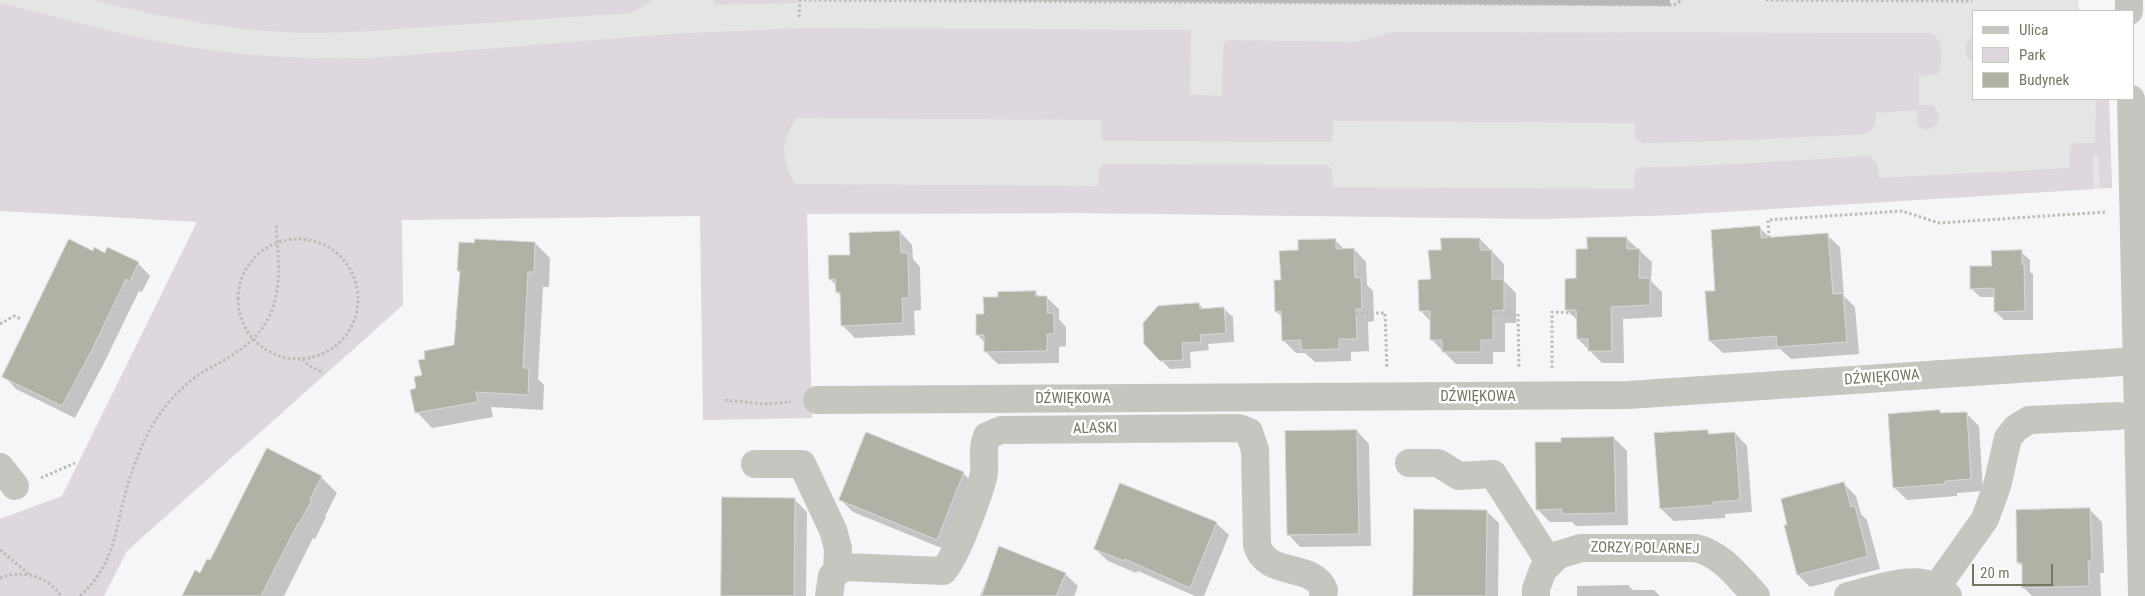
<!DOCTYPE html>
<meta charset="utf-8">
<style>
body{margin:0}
#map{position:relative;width:2145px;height:596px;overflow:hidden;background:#f6f5f7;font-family:"Roboto Condensed",sans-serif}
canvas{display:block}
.legend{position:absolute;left:1972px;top:10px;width:162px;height:90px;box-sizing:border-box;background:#fff;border:1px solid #c8c9c0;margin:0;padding:6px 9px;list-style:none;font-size:15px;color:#767761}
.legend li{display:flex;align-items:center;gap:10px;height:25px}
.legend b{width:25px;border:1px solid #c8c9c0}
.scale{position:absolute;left:1972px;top:564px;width:81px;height:22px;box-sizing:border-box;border:2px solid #767761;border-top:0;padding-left:6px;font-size:15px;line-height:18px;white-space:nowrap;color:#767761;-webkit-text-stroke:4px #fff;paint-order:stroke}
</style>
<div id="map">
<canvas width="2145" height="596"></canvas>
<ul class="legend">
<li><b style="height:6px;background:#c5c6bf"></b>Ulica</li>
<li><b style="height:14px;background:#ded7dd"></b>Park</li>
<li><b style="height:14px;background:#b1b2a5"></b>Budynek</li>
</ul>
<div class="scale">20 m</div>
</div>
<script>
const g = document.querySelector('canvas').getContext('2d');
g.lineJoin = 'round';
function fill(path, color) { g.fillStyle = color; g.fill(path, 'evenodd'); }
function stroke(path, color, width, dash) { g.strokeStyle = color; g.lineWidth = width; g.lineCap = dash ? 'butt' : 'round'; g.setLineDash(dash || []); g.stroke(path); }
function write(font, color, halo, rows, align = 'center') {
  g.font = font + ' "Roboto Condensed",sans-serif'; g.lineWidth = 5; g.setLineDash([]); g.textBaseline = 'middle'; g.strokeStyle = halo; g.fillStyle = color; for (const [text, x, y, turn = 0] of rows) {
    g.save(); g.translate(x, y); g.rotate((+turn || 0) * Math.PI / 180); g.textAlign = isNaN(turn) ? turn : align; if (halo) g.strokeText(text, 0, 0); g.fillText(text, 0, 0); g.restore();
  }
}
const built = new Path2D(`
 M 0,0 L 2078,0 L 2079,11 L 1974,11 L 1974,99 L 2109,99 L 2112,188 L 1674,215 L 1540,219 L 1081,213 L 765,214 L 0,76 Z`);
const green = new Path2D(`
 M 93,0 L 652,0 L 640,9 L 629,13 C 567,17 505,22 443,26 C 399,29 355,33 311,33 C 237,32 164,18 93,0 Z
 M 714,0 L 797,0 L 797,3 L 721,5 L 714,4 Z
 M 0,3 C 50,15 101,30 151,40 C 223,55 298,60 371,58 L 670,34 L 802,28 L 1191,30 L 1190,94 L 1222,96 L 1223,47 L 1224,42 L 1230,40 L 1355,42 L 1393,32 L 1931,33 C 1934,35 1938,38 1939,41 C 1943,49 1941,67 1938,74 L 1919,76 L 1919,105 L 1933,105 L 1939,114 C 1939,124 1934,130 1924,130 L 1918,126 L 1916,110 L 1876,113 C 1876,124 1875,130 1864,134 L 1726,141 L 1644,143 L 1635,139 L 1635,123 L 1333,121 L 1333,139 L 1330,142 L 1104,141 L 1101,138 L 1101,120 L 796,118 C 780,146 781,155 795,184 L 806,184 L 1098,186 L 1099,168 L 1104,164 L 1328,165 L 1332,170 L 1333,187 L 1634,189 L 1635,170 L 1643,167 L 1700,166 L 1869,156 L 1877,163 L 1879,178 L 2070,168 L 2070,147 L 2074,143 L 2095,143 L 2096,99 L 2109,99 L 2112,188 L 2100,188 L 2098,156 L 2093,155 L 2094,189 L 1674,215 L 1540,219 L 1081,213 L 807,214 L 812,418 L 703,420 L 700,216 L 402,220 L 403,305 L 127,551 L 104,596 L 0,596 L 0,519 L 62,496 L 197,222 L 0,211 Z
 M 1974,34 L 1974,62 L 1967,58 C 1965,48 1965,41 1974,34 Z`);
const shadow = new Path2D(`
 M 940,0 L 1670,0 L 1670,6 Z
 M 1760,228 L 1771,239 L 1827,235 L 1840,247 L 1844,296 L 1855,307 L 1859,354 L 1791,359 L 1780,349 L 1723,353 L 1710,341 L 1717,292 Z
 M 900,232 L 912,245 L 913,259 L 920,267 L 921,310 L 914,311 L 915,335 L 855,338 L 842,325 L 842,297 L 837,292 L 837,286 L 830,279 L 851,256 Z
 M 1626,238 L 1652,262 L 1651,281 L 1662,292 L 1662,317 L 1623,319 L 1624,363 L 1602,363 L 1578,339 L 1578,321 L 1566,309 L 1589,250 Z
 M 1480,239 L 1504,264 L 1504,281 L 1516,293 L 1516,323 L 1505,323 L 1505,352 L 1493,352 L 1493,364 L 1456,364 L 1432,340 L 1431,322 L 1420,310 L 1443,251 Z
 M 1335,240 L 1345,250 L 1354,249 L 1366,262 L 1367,285 L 1373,291 L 1374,321 L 1368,322 L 1369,351 L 1351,352 L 1351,361 L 1315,362 L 1305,353 L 1296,353 L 1283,340 L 1283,318 L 1276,311 L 1282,281 L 1299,251 Z
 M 535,243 L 550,258 L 549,287 L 543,287 L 538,379 L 544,385 L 543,410 L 491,407 L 493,417 L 432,428 L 417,412 L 418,389 L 427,360 L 455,346 L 461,273 L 458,271 Z
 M 2021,252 L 2030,260 L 2030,272 L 2033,274 L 2033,320 L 2004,320 L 1995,311 L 1995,297 L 1980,297 L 1971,288 L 1993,267 Z
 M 93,253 L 138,263 L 150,276 L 142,292 L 139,291 L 103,365 L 75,418 L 16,389 L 4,376 Z
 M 1035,292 L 1040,297 L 1046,297 L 1059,309 L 1059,319 L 1066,327 L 1066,346 L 1059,347 L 1059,363 L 998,364 L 986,352 L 985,343 L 978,335 L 985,315 L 999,298 Z
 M 1199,304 L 1204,310 L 1224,309 L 1233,317 L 1234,342 L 1208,344 L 1209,350 L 1190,352 L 1191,368 L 1170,369 L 1161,360 Z
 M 1939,411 L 1943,414 L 1966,413 L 1979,426 L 1983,491 L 1957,493 L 1957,496 L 1907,500 L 1894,487 Z
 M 1357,431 L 1369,444 L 1371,546 L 1300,547 L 1288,534 Z
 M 1707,431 L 1711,435 L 1735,433 L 1747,446 L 1752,512 L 1725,514 L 1725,518 L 1674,521 L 1661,509 Z
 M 1614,438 L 1627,451 L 1628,525 L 1576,526 L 1572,522 L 1550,522 L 1537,509 L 1562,443 Z
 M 268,450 L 321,477 L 337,493 L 325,516 L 326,517 L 315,539 L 313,538 L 284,596 L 183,596 L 210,562 Z
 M 963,473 L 976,486 L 949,551 L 853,512 L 841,500 Z
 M 1844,484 L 1856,496 L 1861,514 L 1867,520 L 1880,569 L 1810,587 L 1798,575 L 1789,525 Z
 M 794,499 L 807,512 L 806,596 L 723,596 Z
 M 2089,509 L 2102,522 L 2104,573 L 2100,573 L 2101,596 L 2032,596 L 2024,588 L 2023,567 L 2019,563 Z
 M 1486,511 L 1499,523 L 1498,596 L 1414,596 Z
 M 1216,523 L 1229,535 L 1204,596 L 1195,596 L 1138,571 L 1136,573 L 1108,561 L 1095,549 Z
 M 1000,547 L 1065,574 L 1078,586 L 1074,596 L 980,596 Z
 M 1628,585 L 1633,590 L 1654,590 L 1660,596 L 1577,596 L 1577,586 Z`);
const building = new Path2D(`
 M 1760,226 L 1761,238 L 1828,233 L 1833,294 L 1843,293 L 1847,342 L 1777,347 L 1776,336 L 1709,341 L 1705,291 L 1715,291 L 1711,230 Z
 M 900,231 L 901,253 L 908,253 L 909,298 L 902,298 L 903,323 L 841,326 L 840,292 L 836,293 L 835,279 L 829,280 L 828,255 L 850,255 L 849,233 Z
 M 1587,237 L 1627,237 L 1627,249 L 1640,249 L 1639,278 L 1650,278 L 1650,305 L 1611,307 L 1612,351 L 1588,351 L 1588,339 L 1577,339 L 1576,310 L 1565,310 L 1565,279 L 1576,278 L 1576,249 L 1587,249 Z
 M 1441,238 L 1480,238 L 1480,250 L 1492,250 L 1492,279 L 1504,279 L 1504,310 L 1493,311 L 1493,340 L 1481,340 L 1481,352 L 1442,352 L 1442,340 L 1430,340 L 1430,311 L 1419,311 L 1418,280 L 1431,279 L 1428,250 L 1441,250 Z
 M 69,239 L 93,251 L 94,247 L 105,253 L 107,247 L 139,262 L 130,281 L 126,279 L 91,352 L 62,406 L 2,377 Z
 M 475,239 L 535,242 L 534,272 L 528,272 L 523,368 L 529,368 L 528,395 L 476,392 L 478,402 L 415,413 L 410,390 L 416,388 L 414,377 L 422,375 L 418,360 L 425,359 L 424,351 L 454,345 L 460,271 L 457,271 L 459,242 L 474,243 Z
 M 1336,239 L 1336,249 L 1354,248 L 1355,278 L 1361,277 L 1362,309 L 1356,309 L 1357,339 L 1339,339 L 1339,349 L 1301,350 L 1301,340 L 1282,341 L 1281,311 L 1275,312 L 1274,280 L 1281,280 L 1279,251 L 1298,250 L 1298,240 Z
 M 2022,250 L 2022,264 L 2024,264 L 2025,311 L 1994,312 L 1994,288 L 1970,289 L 1970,266 L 1992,266 L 1991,251 Z
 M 1036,291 L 1035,296 L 1047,296 L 1047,313 L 1054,313 L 1054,334 L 1047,334 L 1047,351 L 984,352 L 984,335 L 976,335 L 976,314 L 984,314 L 983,297 L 998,297 L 998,292 Z
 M 1199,303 L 1200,309 L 1224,307 L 1226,333 L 1200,335 L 1201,342 L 1182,343 L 1183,360 L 1160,361 L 1144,344 L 1143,323 L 1158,306 Z
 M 1940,410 L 1940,413 L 1967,412 L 1971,479 L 1945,481 L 1945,484 L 1893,488 L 1888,414 Z
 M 1357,430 L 1359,534 L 1287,535 L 1285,431 Z
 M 1708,430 L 1708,434 L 1735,432 L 1740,500 L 1713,502 L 1713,505 L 1660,509 L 1654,433 Z
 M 866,432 L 964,472 L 937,540 L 839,500 Z
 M 1614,437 L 1616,513 L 1562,514 L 1562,509 L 1536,510 L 1535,442 L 1561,442 L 1561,438 Z
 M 267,448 L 322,476 L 310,499 L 312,500 L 299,524 L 298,523 L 261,596 L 182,596 L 195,570 L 200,573 L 207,559 L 210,560 Z
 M 1844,482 L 1851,507 L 1855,506 L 1868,556 L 1797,575 L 1784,525 L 1787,525 L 1781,499 Z
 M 1120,483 L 1217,522 L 1190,588 L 1125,559 L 1124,561 L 1094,549 Z
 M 722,497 L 795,498 L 794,596 L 721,596 Z
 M 2090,508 L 2092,561 L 2088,561 L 2089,586 L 2022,588 L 2022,563 L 2017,563 L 2016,510 Z
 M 1414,509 L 1487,510 L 1486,596 L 1413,596 Z
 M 999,546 L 1066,573 L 1056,596 L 982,596 Z`);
const path = new Path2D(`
 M 804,0 L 1674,5 L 1682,0
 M 1766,0 L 1972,1
 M 799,17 L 800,0
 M 1769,238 L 1768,220 L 1902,211 L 1939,223 L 2106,212
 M238 299a60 60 0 1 1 120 0a60 60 0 1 1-120 0Z
 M 1356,313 L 1385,313 L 1387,369
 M 1493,314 L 1518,314 L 1519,369
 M 0,324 L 14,316 L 21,319
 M 303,359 L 308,365 L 324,373
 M 1552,368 L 1552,312 L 1576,313
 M 725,400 L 765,404 L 791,402
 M 41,478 L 75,463
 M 0,550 L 29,574
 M 0,578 C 23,569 47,576 61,596
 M 80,596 C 111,567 114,541 123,502 C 130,474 144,434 162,411 C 172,397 187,382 203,372 C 228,358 255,345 269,317 C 283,288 278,255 276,224`);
const minor = new Path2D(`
 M 2129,0 L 2129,11
 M 2131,99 L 2142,596
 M 817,400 L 1628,395 L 2137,361
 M 1409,463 L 1438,463 L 1459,476 L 1493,474 L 1550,563
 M 755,464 L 802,464 L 833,530 L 838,548 L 837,571
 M 0,467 L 15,486
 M 1936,588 L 1985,519 L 1997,486 L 2008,438 L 2016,428 L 2029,420 L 2118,416
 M 829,596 L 832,576 L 844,567 L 943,571 C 956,558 978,497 983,478 C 987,464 980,454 987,436 L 1001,430 L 1238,428 L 1249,432 L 1255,450 L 1257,545 C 1266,578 1313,562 1324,590 L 1323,596
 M 1536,596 L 1536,589 L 1543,570 L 1558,555 L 1581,548 L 1695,548 C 1721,553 1739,578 1756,596
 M 1848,596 C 1878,589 1923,569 1948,596`);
const streetNames = [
 ["DŹWIĘKOWA",1882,378,-4],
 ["DŹWIĘKOWA",1478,397],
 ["DŹWIĘKOWA",1073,399],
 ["ALASKI",1095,429,-1],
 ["ZORZY POLARNEJ",1645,549,1]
];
fill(built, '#e6e5e5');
fill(green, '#ded7dd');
fill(shadow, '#0003');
fill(building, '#b1b2a5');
stroke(building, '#d8d7d9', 1);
stroke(path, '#bcbcb7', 3, [2.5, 2.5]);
stroke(minor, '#c5c6bf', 28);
write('15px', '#767761', '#fff', streetNames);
</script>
